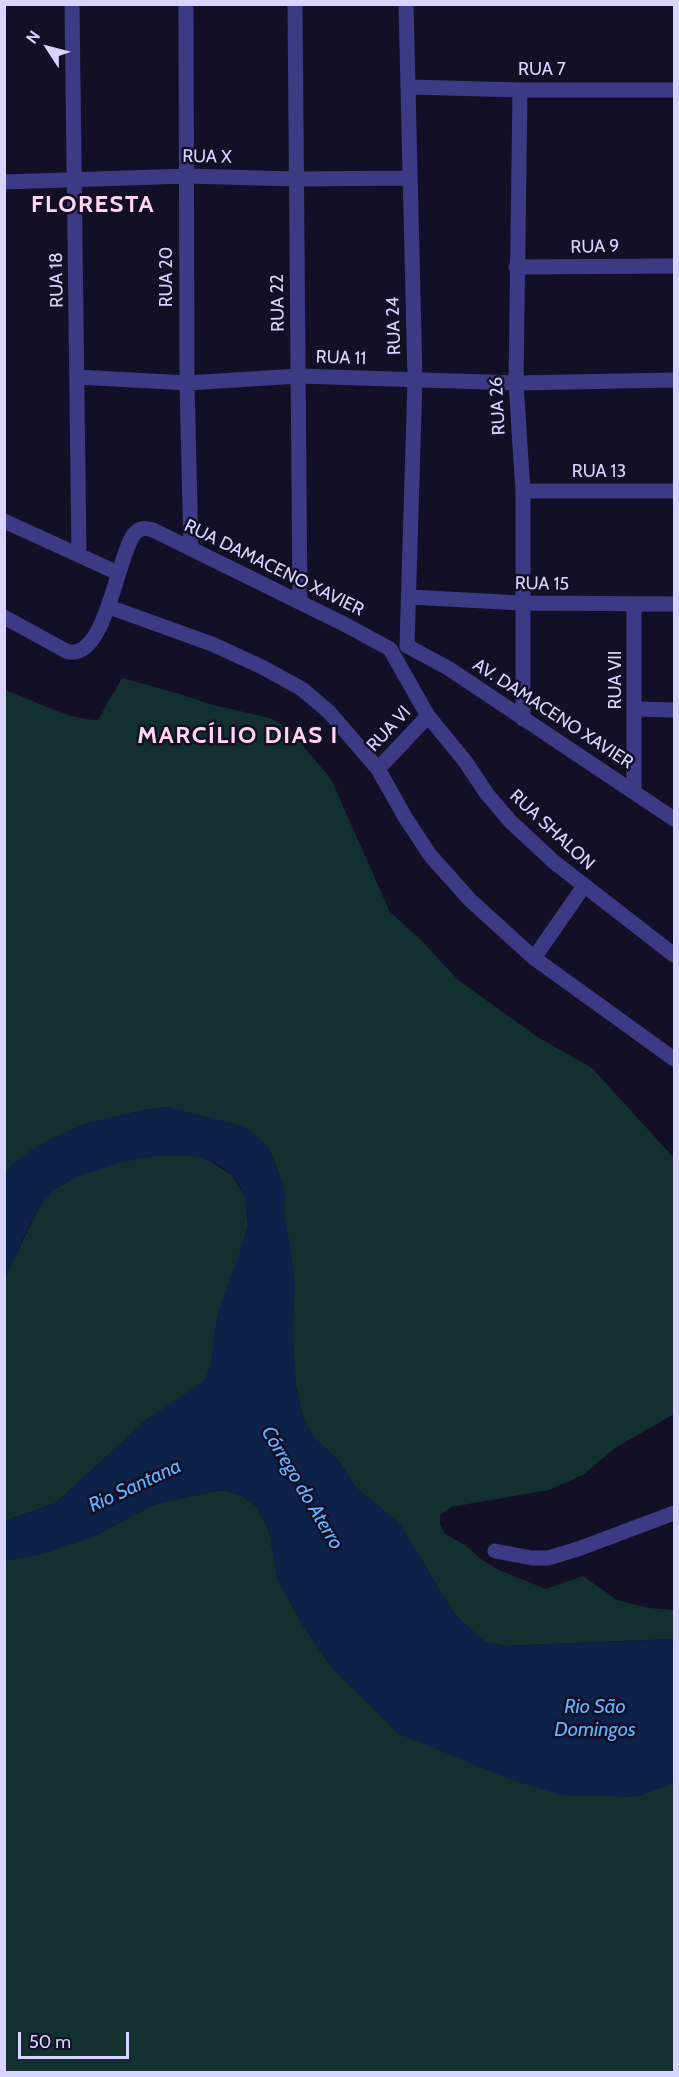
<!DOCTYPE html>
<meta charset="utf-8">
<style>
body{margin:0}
#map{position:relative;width:679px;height:2077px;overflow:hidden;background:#130f26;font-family:Cabin,sans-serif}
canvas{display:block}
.frame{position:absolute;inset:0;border:6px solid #d9d4ff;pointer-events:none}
.north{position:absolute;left:18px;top:18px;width:60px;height:60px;-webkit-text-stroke:4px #130f26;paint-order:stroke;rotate:306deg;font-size:16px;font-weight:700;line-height:24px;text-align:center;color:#d9d4ff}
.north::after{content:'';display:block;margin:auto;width:21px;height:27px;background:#d9d4ff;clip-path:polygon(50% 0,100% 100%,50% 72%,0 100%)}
.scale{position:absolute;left:18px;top:2032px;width:111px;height:27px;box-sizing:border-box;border:3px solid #d9d4ff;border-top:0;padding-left:8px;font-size:18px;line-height:21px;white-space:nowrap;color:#d9d4ff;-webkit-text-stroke:4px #130f26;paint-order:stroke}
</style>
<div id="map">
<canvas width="679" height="2077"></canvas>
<div class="frame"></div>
<div class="north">N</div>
<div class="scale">50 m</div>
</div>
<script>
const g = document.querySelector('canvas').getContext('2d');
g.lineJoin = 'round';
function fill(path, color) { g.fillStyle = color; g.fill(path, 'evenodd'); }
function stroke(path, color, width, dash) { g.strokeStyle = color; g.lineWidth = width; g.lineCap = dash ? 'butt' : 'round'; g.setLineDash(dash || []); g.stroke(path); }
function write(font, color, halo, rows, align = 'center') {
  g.font = font + ' Cabin,sans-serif'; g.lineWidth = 5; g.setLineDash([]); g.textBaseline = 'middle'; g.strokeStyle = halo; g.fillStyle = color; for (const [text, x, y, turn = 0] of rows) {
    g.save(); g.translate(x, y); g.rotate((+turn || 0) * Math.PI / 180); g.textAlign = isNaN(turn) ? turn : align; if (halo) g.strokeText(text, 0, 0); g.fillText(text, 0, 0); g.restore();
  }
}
const green = new Path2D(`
 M 122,678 L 180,694 L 209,704 L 270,718 L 288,728 L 331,779 L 390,912 L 421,940 L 458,980 L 539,1038 L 592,1068 L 674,1158 L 674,1414 L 615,1448 L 583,1475 L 549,1490 L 451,1507 L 440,1515 L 440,1524 L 445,1534 L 465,1545 L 481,1559 L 499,1570 L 546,1589 L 583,1576 L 617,1600 L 649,1608 L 674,1610 L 674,1639 L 504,1646 L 485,1642 L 455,1615 L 398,1522 L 357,1489 L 338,1460 L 313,1437 L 303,1417 L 296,1387 L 284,1208 C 286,1185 276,1166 267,1145 L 169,1107 L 146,1110 L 86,1124 L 47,1141 L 11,1166 L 5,1174 L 5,690 C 30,699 72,721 98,720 Z
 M 162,1155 L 193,1155 L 208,1160 L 231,1174 L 245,1196 L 248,1225 L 209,1372 L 204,1381 L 197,1388 L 145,1421 L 56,1503 L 5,1521 L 4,1280 L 40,1205 L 52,1191 L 75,1177 L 125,1160 Z
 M 224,1490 L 241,1495 L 256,1506 L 269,1531 L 278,1580 L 301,1622 L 331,1667 L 398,1733 L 448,1753 L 634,1797 L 674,1783 L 674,2072 L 5,2072 L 4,1561 L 45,1553 L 90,1538 L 153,1505 L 195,1495 Z`);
const water = new Path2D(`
 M 169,1107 L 245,1127 L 267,1145 L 281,1179 L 285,1194 L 284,1208 L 295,1280 L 293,1335 L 296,1387 L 303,1417 L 313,1437 L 338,1460 L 357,1489 L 398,1522 L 455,1615 L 485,1642 L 504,1646 L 674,1639 L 674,1783 L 634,1797 L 561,1795 L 509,1779 L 398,1733 L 331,1667 L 301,1622 L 278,1580 L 269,1531 L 256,1506 L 241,1495 L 224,1490 L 195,1495 L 153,1505 L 90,1538 L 45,1553 L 5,1561 L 5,1521 L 56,1503 L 145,1421 L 204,1381 C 215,1361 212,1336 218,1314 C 224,1291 235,1269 242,1246 C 244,1239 248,1231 248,1224 C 249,1138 156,1150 101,1169 C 84,1174 65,1180 52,1192 C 32,1210 17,1255 5,1280 L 5,1174 C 39,1131 117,1113 169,1107 Z`);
const minor = new Path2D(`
 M 72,4 L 79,555
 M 186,4 L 187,383 L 191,549
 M 295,4 L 300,602
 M 406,4 L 415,379 L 407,646
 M 409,87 L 520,90 L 674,90
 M 520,90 L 516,383 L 523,491 L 523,719
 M 4,182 L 187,176 L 296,179 L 409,178
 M 516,267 L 674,266
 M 78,377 L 187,383 L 299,376 L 516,383 L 674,380
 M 523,491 L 674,491
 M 4,521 L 118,573
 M 410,597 L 522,603 L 674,604
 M 109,607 L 212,644 L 262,667 L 302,689 L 329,712 L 378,769 L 405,817 L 430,855 L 470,900 L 534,958 L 674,1059
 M 4,617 L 66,651 C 106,664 117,554 135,533 C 141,527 146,528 153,530 L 346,625 L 390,649
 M 407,646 L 448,668 L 674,819
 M 390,649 L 428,716 L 465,761 L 487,794 L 510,821 L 554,862 L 674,955
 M 636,709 L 674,710
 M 378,769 L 428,716
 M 634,791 L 634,605
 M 534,958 L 584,886
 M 495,1551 L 532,1558 L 548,1558 L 578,1549 L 674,1513`);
const streetNames = [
 ["RUA 7",542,70],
 ["RUA X",207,157,1],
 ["RUA 9",595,247,-1],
 ["RUA 20",167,277,-90],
 ["RUA 18",57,280,-91],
 ["RUA 22",278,303,-91],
 ["RUA 24",394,326,-92],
 ["RUA 11",341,358,2],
 ["RUA 26",498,406,-93],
 ["RUA 13",599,472],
 ["RUA DAMACENO XAVIER",274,568,26],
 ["RUA 15",542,584,1],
 ["RUA VII",616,680,-90],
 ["AV. DAMACENO XAVIER",553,714,33],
 ["RUA VI",389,729,-47],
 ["RUA SHALON",552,830,43]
];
const waterNames = [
 ["Rio Santana",135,1486,-25],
 ["Córrego do Aterro",302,1488,59],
 ["Rio São",595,1707],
 ["Domingos",595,1730]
];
const districtNames = [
 ["FLORESTA",93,205],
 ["MARCÍLIO DIAS I",238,736]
];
fill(green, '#12302f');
fill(water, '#0c2248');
stroke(minor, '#3d3a85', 15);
write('18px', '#d9d4ff', '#130f26', streetNames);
write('italic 20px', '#62b6ff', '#130f26', waterNames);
g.letterSpacing = '1.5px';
write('bold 24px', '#ffd6f0', '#130f26', districtNames);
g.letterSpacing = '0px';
</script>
